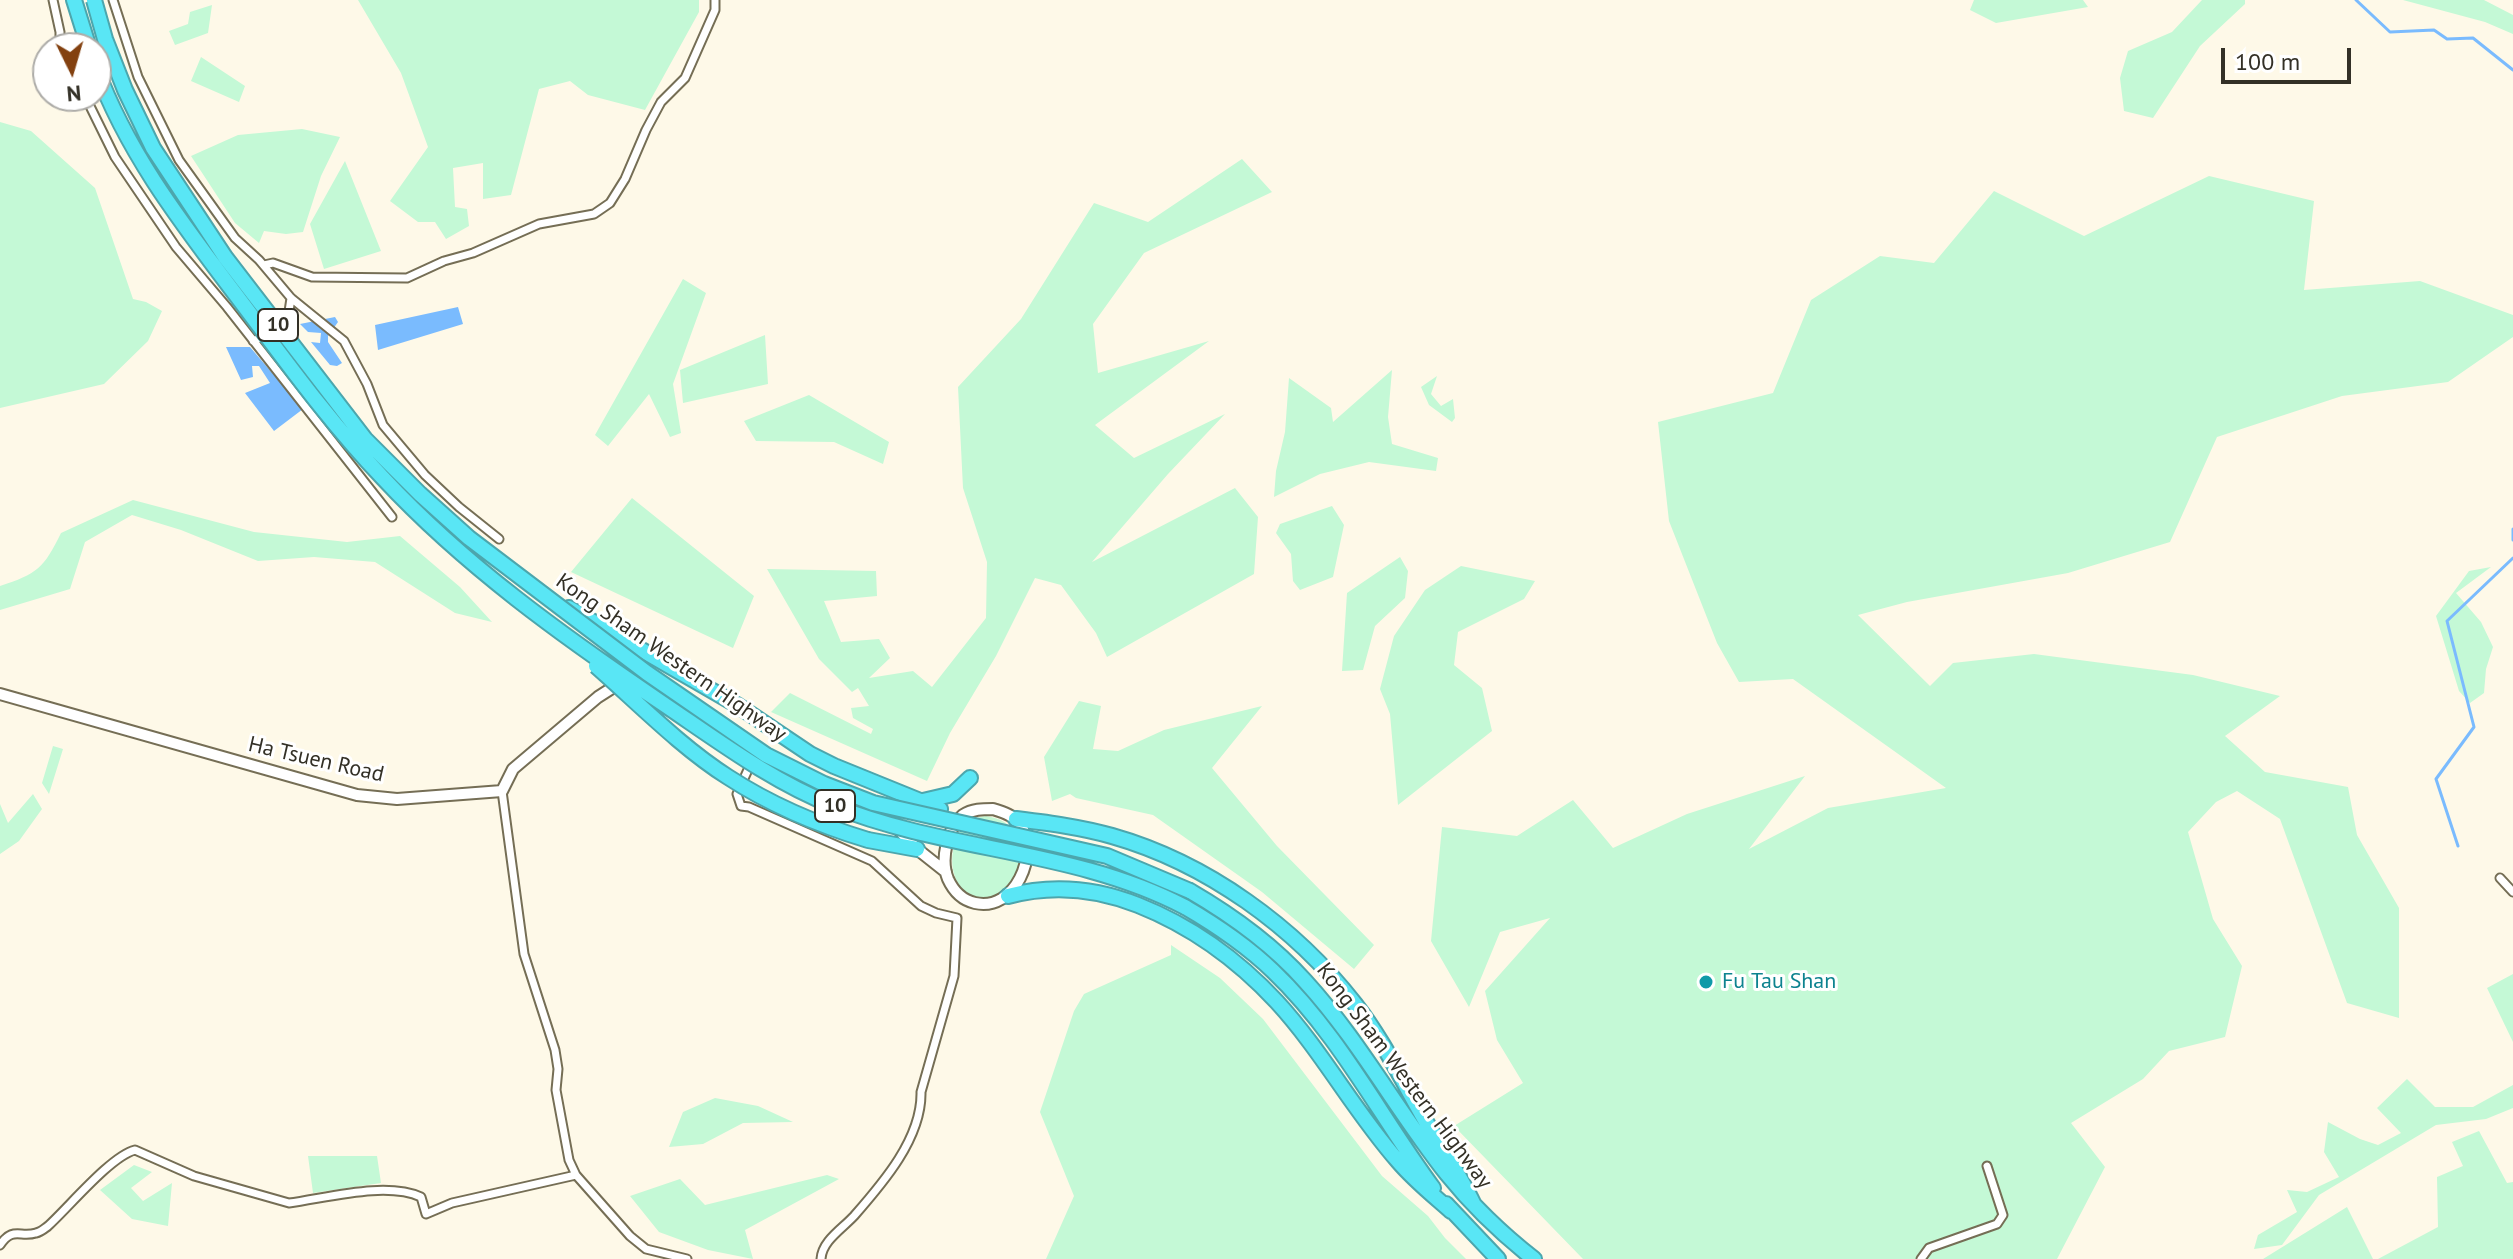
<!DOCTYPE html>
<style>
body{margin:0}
#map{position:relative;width:2513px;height:1259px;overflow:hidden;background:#fef9e8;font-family:"PT Sans",sans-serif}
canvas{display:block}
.north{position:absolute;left:32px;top:32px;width:80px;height:80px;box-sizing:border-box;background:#fff;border:2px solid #adaca8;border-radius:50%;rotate:175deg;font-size:22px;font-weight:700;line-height:32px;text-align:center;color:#333026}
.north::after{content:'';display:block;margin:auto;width:28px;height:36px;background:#834110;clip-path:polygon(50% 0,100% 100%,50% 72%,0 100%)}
.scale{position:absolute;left:2221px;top:48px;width:130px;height:36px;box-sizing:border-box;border:4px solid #333026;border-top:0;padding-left:10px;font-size:24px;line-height:28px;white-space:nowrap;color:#333026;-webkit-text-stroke:6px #fff;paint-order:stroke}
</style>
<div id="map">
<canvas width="2513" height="1259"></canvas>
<div class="north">N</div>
<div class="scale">100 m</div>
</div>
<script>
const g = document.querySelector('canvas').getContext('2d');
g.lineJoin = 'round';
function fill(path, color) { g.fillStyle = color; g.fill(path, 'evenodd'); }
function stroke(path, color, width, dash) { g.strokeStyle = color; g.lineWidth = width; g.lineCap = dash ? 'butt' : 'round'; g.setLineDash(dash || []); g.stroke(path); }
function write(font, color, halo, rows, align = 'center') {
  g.font = font + ' "PT Sans",sans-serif'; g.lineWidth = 6; g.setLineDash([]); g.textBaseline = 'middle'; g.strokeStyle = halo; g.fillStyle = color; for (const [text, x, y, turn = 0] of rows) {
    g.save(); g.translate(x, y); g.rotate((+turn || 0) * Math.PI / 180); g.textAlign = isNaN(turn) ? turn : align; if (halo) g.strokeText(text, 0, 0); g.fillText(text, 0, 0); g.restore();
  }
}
const green = new Path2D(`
 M 358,0 L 699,0 L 699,12 L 645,110 L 588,95 L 570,81 L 539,89 L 511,195 L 483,199 L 483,163 L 453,168 L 455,207 L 467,209 L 469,226 L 446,239 L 435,222 L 418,222 L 390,201 L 428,147 L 401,73 Z
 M 1974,0 L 2083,0 L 2088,7 L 1996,23 L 1970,10 Z
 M 2202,0 L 2245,0 L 2245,4 L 2200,46 L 2153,118 L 2124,111 L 2120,78 L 2128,51 L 2172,32 Z
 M 2403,0 L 2484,0 L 2513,15 L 2513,34 L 2485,22 Z
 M 212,5 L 208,33 L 175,45 L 169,31 L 188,24 L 190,12 Z
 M 201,57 L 245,86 L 239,102 L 191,81 Z
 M 0,122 L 31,131 L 95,188 L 133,299 L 146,302 L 162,311 L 148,341 L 104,384 L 0,408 Z
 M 302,129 L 340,137 L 321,176 L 303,232 L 286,234 L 264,231 L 259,243 L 235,223 L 191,156 L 238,135 Z
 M 1242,159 L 1272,192 L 1144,253 L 1093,324 L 1098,373 L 1209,341 L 1095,425 L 1134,458 L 1225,414 L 1168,474 L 1092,562 L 1235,488 L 1258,517 L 1254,574 L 1107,657 L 1096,633 L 1061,585 L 1035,578 L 996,656 L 950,733 L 927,781 L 771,712 L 790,693 L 871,734 L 873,729 L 853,718 L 851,708 L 869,706 L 858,688 L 852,692 L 819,659 L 767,569 L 876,571 L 877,596 L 824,601 L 841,642 L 879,639 L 890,658 L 869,678 L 913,671 L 932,687 L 986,618 L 987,562 L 963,488 L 958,387 L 1021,319 L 1094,203 L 1148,222 Z
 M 345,161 L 381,251 L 324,269 L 310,224 Z
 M 2209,176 L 2314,201 L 2304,290 L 2420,281 L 2513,315 L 2513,337 L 2448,382 L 2342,396 L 2217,437 L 2170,542 L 2068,573 L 1907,602 L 1858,615 L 1930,686 L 1953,663 L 2034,654 L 2193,675 L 2280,696 L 2225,736 L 2265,772 L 2348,787 L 2357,835 L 2399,908 L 2399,1018 L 2347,1003 L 2280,819 L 2237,791 L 2216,802 L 2188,832 L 2213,919 L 2242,966 L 2225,1037 L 2169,1051 L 2143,1079 L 2071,1123 L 2105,1167 L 2057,1259 L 1583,1259 L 1454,1126 L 1523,1083 L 1497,1040 L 1485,991 L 1550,918 L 1500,932 L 1469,1007 L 1431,941 L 1442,827 L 1517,836 L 1573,800 L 1613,848 L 1687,814 L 1805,776 L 1749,849 L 1828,808 L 1946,788 L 1793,679 L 1739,682 L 1717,643 L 1669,521 L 1658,422 L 1773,393 L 1811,300 L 1880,256 L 1934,263 L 1994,191 L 2084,236 Z
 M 683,279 L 706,293 L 673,384 L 681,433 L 670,437 L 649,394 L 608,446 L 595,435 Z
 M 765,335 L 768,384 L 683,403 L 680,370 Z
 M 1392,370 L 1388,417 L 1392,444 L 1438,458 L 1436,471 L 1369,462 L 1320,474 L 1274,497 L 1276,471 L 1285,432 L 1289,378 L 1331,408 L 1333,422 Z
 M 1437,376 L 1431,394 L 1441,406 L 1453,399 L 1455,418 L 1452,422 L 1429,405 L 1421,387 Z
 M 809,395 L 889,442 L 883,464 L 834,442 L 756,441 L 744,421 Z
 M 632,498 L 754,596 L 733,648 L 571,572 Z
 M 133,500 L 254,532 L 347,542 L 400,536 L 460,587 L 492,622 L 455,613 L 375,562 L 314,557 L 258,561 L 181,530 L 132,515 L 85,542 L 70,589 L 0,610 L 0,586 C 37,574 44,568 61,533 Z
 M 1332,506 L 1344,525 L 1333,577 L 1300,590 L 1293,581 L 1291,554 L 1276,533 L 1280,524 Z
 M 1400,557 L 1408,571 L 1405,598 L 1375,626 L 1363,670 L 1342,671 L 1347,593 Z
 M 1461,566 L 1535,581 L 1524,599 L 1458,632 L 1454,665 L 1482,688 L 1492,731 L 1398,805 L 1390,714 L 1380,689 L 1394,636 L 1425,590 Z
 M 2491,567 L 2456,593 L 2481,622 L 2493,647 L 2486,669 L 2484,693 L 2470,703 L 2459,691 L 2436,616 L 2469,571 Z
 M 1079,701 L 1101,706 L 1093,749 L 1118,751 L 1164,730 L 1262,706 L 1212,768 L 1277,846 L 1374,945 L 1354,969 L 1262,892 L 1153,815 L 1076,798 L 1070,794 L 1052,801 L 1044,757 Z
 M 53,746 L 63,749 L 49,794 L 42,783 Z
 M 33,794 L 42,809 L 19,841 L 0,854 L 0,804 L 8,823 Z
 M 986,816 C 1043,824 1019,898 986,898 C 939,899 943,820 986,816 Z
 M 1171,945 L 1220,978 L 1263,1019 L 1382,1176 L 1428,1216 L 1445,1238 L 1466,1259 L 1046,1259 L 1074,1196 L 1040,1112 L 1074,1011 L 1084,994 L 1171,955 Z
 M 2513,974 L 2513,1042 L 2487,988 Z
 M 2407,1079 L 2435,1107 L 2473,1107 L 2513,1085 L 2513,1108 L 2486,1119 L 2436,1125 L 2319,1195 L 2282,1245 L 2254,1249 L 2258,1235 L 2297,1212 L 2287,1190 L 2307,1192 L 2339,1177 L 2324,1152 L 2328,1122 L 2360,1139 L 2378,1145 L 2401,1133 L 2377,1108 Z
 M 715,1098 L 758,1106 L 793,1122 L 743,1123 L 703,1144 L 669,1147 L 683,1112 Z
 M 2479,1131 L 2507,1183 L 2513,1182 L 2513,1259 L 2378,1259 L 2438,1227 L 2437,1177 L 2463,1166 L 2452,1142 Z
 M 308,1156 L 377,1156 L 381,1183 L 313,1193 Z
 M 134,1165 L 152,1172 L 131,1188 L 143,1201 L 172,1183 L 168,1226 L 132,1219 L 100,1190 Z
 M 827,1175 L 839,1179 L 745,1230 L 753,1259 L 708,1250 L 659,1232 L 630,1196 L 680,1179 L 705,1205 Z
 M 2347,1207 L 2373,1259 L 2263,1259 Z`);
const water = new Path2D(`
 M 458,307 L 463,324 L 378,350 L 375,325 Z
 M 335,317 L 338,322 L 328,336 L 328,342 L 342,363 L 337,366 L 330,365 L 311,342 L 320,343 L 321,333 L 308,332 L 300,324 Z
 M 226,347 L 250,347 L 303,409 L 274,431 L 245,393 L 270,383 L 259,366 L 252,366 L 253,377 L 241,380 Z`);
const stream = new Path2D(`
 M 2356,0 L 2390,32 L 2434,30 L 2447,39 L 2473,38 L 2513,70
 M 2513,529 L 2513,540
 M 2458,846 L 2436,779 L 2474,727 L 2447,621 L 2513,558`);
const street = new Path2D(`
 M 53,0 L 60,32 L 60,48
 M 113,0 L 138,77 L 179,160 L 235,238 L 259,260 L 291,298 L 344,341 L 367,384 L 383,425 L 425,475 L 459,507 L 499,539
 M 85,96 L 115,157 L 176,247 L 227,307 L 392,517
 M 264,265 L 273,263 L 312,277 L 407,278 L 444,261 L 473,253 L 539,224 L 594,214 L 610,203 L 625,179 L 646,130 L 661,102 L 685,78 L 715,10 L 715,0
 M 253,341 L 270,334 L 288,318 L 291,298
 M 751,763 L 737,794 L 741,806 L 749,807 L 872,861 L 921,906 L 936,913 L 957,918 L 954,976 L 921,1092 C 922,1138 883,1183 854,1216 C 842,1229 822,1241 821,1259
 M 502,791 L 524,954 L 555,1050 L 558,1069 L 556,1090 L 569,1160 L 576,1175 L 630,1236 L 646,1249 L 687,1259
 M 2500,878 L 2513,892
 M 0,1245 C 13,1226 20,1238 36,1233 C 41,1232 44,1229 48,1226 C 69,1207 111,1156 135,1150 L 194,1176 L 289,1203 C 327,1198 386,1181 421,1197 L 426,1214 L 452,1203 L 576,1175
 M 1921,1259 L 1929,1248 L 1997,1224 L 2003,1215 L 1987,1166`);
const secondary = new Path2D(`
 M 0,694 L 357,795 L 397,799 L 502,791 L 513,769 L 598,697 L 634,674 L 725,738
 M 782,774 L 816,790 L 842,797
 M 864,805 L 898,829 L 917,849 L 946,872
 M 993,809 C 1003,812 1015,816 1020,824 C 1040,854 1015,912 975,903 C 962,900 953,890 948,879 C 940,860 947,828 963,815 C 972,809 983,809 993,809 Z`);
const highway = new Path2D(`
 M 74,0 L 89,48
 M 569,608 L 737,705 L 810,754 L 834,766 L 940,809
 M 923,801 L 953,794 L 970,778
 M 1016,819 C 1048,823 1081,827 1112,836 C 1207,863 1295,927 1355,1004 C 1381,1037 1400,1076 1421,1113 C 1438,1144 1458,1171 1473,1203
 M 868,840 L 917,849
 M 1190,891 C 1233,916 1272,944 1305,981 C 1359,1040 1397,1111 1447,1174 C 1472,1205 1502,1234 1534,1259
 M 1008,896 C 1053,884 1095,888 1138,905 C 1191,926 1238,960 1277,1002 C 1322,1051 1354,1111 1398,1161 C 1414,1180 1433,1195 1451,1211
 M 1185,907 C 1216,925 1247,946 1273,971 C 1339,1034 1380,1116 1433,1188
 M 1446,1204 L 1498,1259`);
const highwayBridge = new Path2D(`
 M 94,0 L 105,39 L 125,90 L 153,148 L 225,257 L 365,439 L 420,494 L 469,538 L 647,673 L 766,755 L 824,784 L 873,803 L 1107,856 L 1190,891
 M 96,68 C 128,155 184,226 239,299 C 285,360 330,423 383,478 C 465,566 563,636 662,703 C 717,740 771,781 834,806 C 948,852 1074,849 1185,907
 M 596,666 C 637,702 682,748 728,777 C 771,805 818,825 868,840`);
const markers = [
 [1706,982,8,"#0f9aa8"]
];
const shields = [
 [278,325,40],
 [835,806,40]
];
const shieldNames = [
 ["10",278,325],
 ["10",835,806]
];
const streetNames = [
 ["Kong Sham Western Highway",671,658,35],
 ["Ha Tsuen Road",316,760,13],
 ["Kong Sham Western Highway",1404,1076,53]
];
const cultureNames = [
 ["Fu Tau Shan",1722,982]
];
fill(green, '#c4f9d6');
fill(water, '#7abbfe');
stroke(stream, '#7abbfe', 3);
stroke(street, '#756e55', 11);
stroke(secondary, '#756e55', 14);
stroke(highway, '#4ca6ad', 18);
stroke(street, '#fff', 7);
stroke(secondary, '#fff', 10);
stroke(highway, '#59e6f5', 14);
stroke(highwayBridge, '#4ca6ad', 18, []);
stroke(highwayBridge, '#59e6f5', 14);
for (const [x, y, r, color] of markers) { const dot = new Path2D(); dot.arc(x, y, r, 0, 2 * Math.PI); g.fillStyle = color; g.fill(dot); stroke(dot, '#fff', 3); }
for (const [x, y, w] of shields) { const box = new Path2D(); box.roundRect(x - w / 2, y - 16, w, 32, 6); g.fillStyle = '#fff'; g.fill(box); stroke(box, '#333026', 2); }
write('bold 20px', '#333026', null, shieldNames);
write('22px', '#333026', '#fff', streetNames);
write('22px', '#0d838f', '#fff', cultureNames, 'left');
</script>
